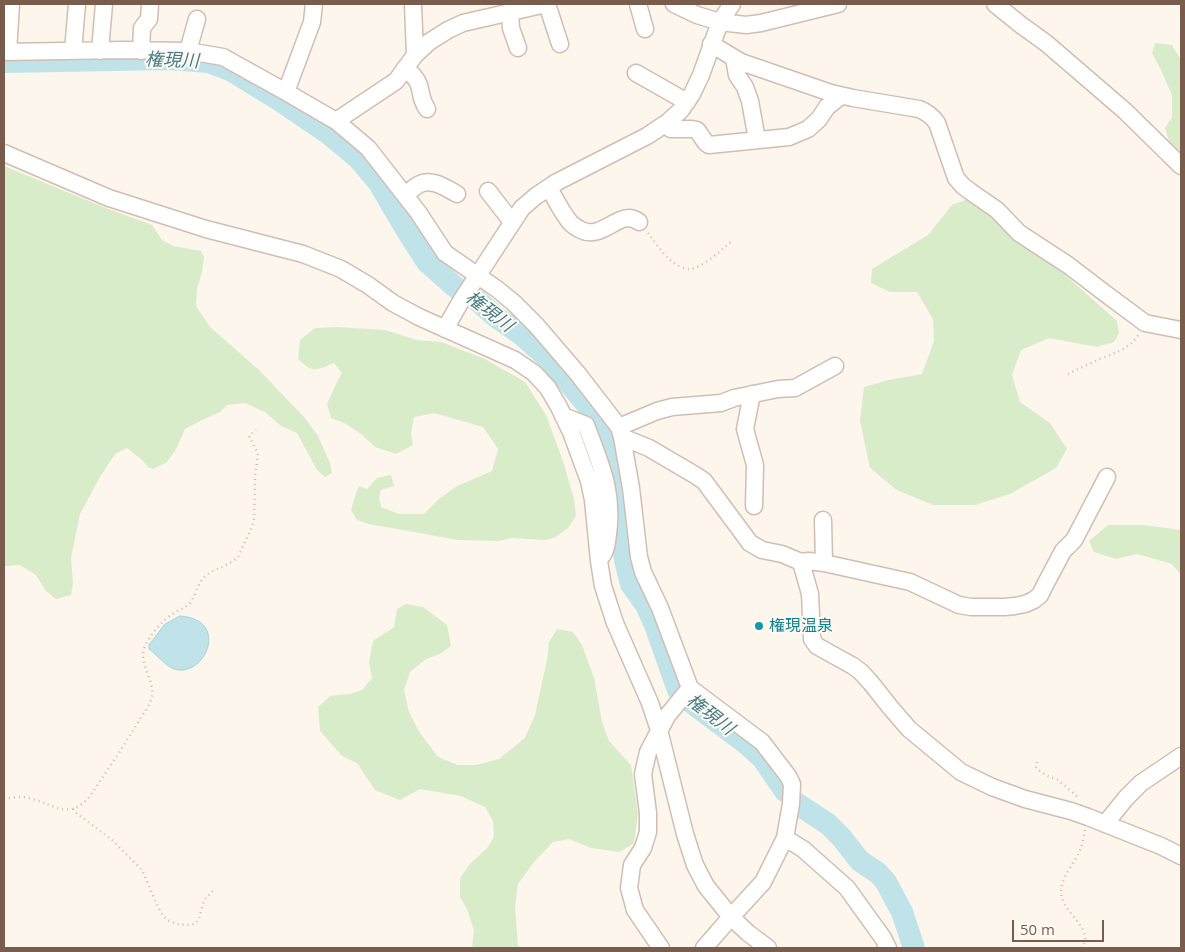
<!DOCTYPE html>
<meta charset="utf-8">
<style>
body{margin:0}
#map{position:relative;width:1185px;height:952px;overflow:hidden;background:#fdf6ec;font-family:"Open Sans",sans-serif}
canvas{display:block}
.frame{position:absolute;inset:0;border:5px solid #7a5c4d;pointer-events:none}
.scale{position:absolute;left:1012px;top:920px;width:92px;height:22px;box-sizing:border-box;border:2px solid #7a5c4d;border-top:0;padding-left:6px;font-size:15px;line-height:18px;white-space:nowrap;color:#7a5c4d;-webkit-text-stroke:4px #fffaf3;paint-order:stroke}
</style>
<div id="map">
<canvas width="1185" height="952"></canvas>
<div class="frame"></div>
<div class="scale">50 m</div>
</div>
<script>
const g = document.querySelector('canvas').getContext('2d');
g.lineJoin = 'round';
function fill(path, color) { g.fillStyle = color; g.fill(path, 'evenodd'); }
function stroke(path, color, width, dash) { g.strokeStyle = color; g.lineWidth = width; g.lineCap = dash ? 'butt' : 'round'; g.setLineDash(dash || []); g.stroke(path); }
function write(font, color, halo, rows, align = 'center') {
  g.font = font + ' "Open Sans","Noto Sans JP",sans-serif'; g.lineWidth = 4; g.setLineDash([]); g.textBaseline = 'middle'; g.strokeStyle = halo; g.fillStyle = color; for (const [text, x, y, turn = 0] of rows) {
    g.save(); g.translate(x, y); g.rotate((+turn || 0) * Math.PI / 180); g.textAlign = isNaN(turn) ? turn : align; if (halo) g.strokeText(text, 0, 0); g.fillText(text, 0, 0); g.restore();
  }
}
const green = new Path2D(`
 M 1155,43 L 1172,45 L 1181,60 L 1181,152 L 1169,141 L 1165,128 L 1172,117 L 1172,95 L 1160,68 L 1152,53 Z
 M 4,166 L 106,208 L 152,225 L 162,240 L 173,246 L 201,251 L 204,257 L 202,272 L 197,288 L 196,306 L 210,327 L 258,369 L 305,418 L 318,436 L 330,463 L 332,473 L 325,477 L 317,470 L 297,433 L 281,426 L 265,412 L 245,403 L 227,405 L 220,412 L 204,419 L 185,429 L 175,451 L 166,463 L 153,469 L 148,467 L 142,460 L 127,448 L 115,454 L 100,477 L 80,514 L 71,558 L 73,584 L 71,595 L 56,599 L 46,591 L 36,575 L 20,565 L 4,566 Z
 M 971,198 L 1015,233 L 1063,273 L 1117,321 L 1119,333 L 1114,342 L 1097,347 L 1049,338 L 1021,350 L 1012,375 L 1020,402 L 1050,423 L 1067,449 L 1056,468 L 1010,494 L 975,505 L 933,505 L 897,490 L 870,468 L 860,421 L 864,387 L 889,380 L 922,374 L 934,341 L 933,319 L 917,292 L 890,292 L 871,283 L 872,269 L 928,235 L 952,205 Z
 M 337,327 L 385,330 L 417,340 L 441,342 L 485,359 L 525,382 L 546,415 L 563,461 L 574,499 L 576,516 L 568,528 L 556,537 L 547,540 L 511,538 L 499,541 L 458,540 L 369,524 L 357,520 L 351,510 L 356,493 L 359,486 L 367,489 L 377,478 L 391,475 L 394,486 L 381,490 L 379,498 L 381,507 L 399,514 L 424,514 L 440,498 L 457,486 L 492,471 L 498,449 L 483,427 L 434,413 L 414,417 L 411,434 L 413,445 L 396,454 L 375,447 L 360,433 L 344,423 L 331,418 L 327,404 L 336,384 L 342,373 L 334,363 C 315,371 313,373 298,359 L 300,340 L 315,328 Z
 M 1108,525 L 1144,525 L 1181,530 L 1181,575 L 1172,564 L 1137,554 L 1116,559 L 1094,552 L 1089,541 Z
 M 406,604 L 423,607 L 447,625 L 451,646 L 440,654 L 426,659 L 410,672 L 404,690 L 409,712 L 418,730 L 438,757 L 458,765 L 476,765 L 499,759 L 525,738 L 535,715 L 547,660 L 549,642 L 557,629 L 573,632 L 582,645 L 594,678 L 602,722 L 609,741 L 631,765 L 638,814 L 634,843 L 620,852 L 591,848 L 569,839 L 553,842 L 534,862 L 518,884 L 515,907 L 518,945 L 521,948 L 472,948 L 474,930 L 467,909 L 460,897 L 460,878 L 470,864 L 488,847 L 494,837 L 493,821 L 485,807 L 461,796 L 420,789 L 400,800 L 375,790 L 357,763 L 342,756 L 320,731 L 318,707 L 330,696 L 350,694 L 362,690 L 372,678 L 369,662 L 373,641 L 394,627 L 397,609 Z`);
const water = new Path2D(`
 M 180,616 C 231,619 205,679 174,669 C 166,666 156,654 149,649 L 149,645 L 164,625 Z`);
const river = new Path2D(`
 M 4,62 L 169,59 L 209,62 L 232,71 L 276,98 L 329,134 L 358,158 L 379,183 L 404,226 L 427,262 L 454,286 L 478,301 L 495,316 L 522,335 L 550,360 L 592,411 L 600,425 L 619,479 L 623,501 L 622,533 L 625,560 L 631,584 L 646,605 L 655,625 L 678,690 L 688,700 L 748,745 L 763,759 L 785,791
 M 796,803 L 828,824 L 841,837 L 860,861 L 878,873 L 886,882 L 902,912 L 914,948`);
const path = new Path2D(`
 M 648,233 C 654,241 660,250 668,258 C 673,263 682,269 689,269 C 702,269 722,249 732,241
 M 1068,374 C 1078,369 1089,364 1100,359 C 1117,352 1129,349 1139,334
 M 1037,762 L 1036,767 L 1038,770 L 1048,776 L 1058,780 L 1079,798
 M 4,799 C 13,797 23,796 32,799 C 55,805 69,821 90,796 C 107,771 124,746 140,719 C 144,713 151,704 152,696 C 155,680 136,661 146,644 C 152,633 161,622 171,615 C 177,611 185,608 190,603 C 197,594 198,580 208,574 C 217,568 230,565 238,557 L 252,527 L 254,518 L 255,477 L 258,454 L 249,436 L 256,430
 M 73,809 L 75,812 L 112,840 L 142,870 L 157,905 L 162,914 L 167,920 L 177,924 L 187,925 L 195,924 L 199,919 L 204,900 L 213,891
 M 1081,948 C 1096,932 1066,914 1062,898 C 1057,880 1075,864 1081,848 C 1083,842 1084,835 1085,829`);
const minor = new Path2D(`
 M 413,4 L 415,55
 M 547,4 L 560,44
 M 638,4 L 645,29
 M 674,4 L 697,15 L 720,22 L 746,25 L 761,23 L 838,4
 M 995,4 L 1021,25 L 1046,43 L 1125,111 L 1181,166
 M 510,12 L 511,28 L 518,48
 M 711,44 L 741,62 L 831,93 L 853,98 L 919,109 C 927,112 932,116 937,123 L 956,178 L 963,186 L 971,192 L 997,210 L 1019,233 L 1068,265 L 1106,294 L 1145,323 L 1181,330
 M 73,51 L 77,4
 M 100,51 L 104,4
 M 141,51 L 142,28 L 149,19 L 150,4
 M 188,51 L 197,19
 M 4,52 L 122,50 L 188,51 L 223,57 L 286,92 L 336,121 L 368,148 L 418,212 L 445,253 L 497,289 L 514,303 L 536,325 L 578,374 L 619,427 L 622,437 L 631,488 L 639,557 L 643,572 L 660,608 L 690,688 L 762,742 L 788,776 L 792,784 L 791,804 L 785,838 L 763,882 L 731,917 L 704,948
 M 8,52 L 11,4
 M 734,58 L 737,75 L 745,87 L 750,101 L 757,140
 M 405,68 C 411,73 416,77 419,85 C 422,95 420,98 427,109
 M 636,73 L 687,102
 M 286,92 L 312,22 L 314,4
 M 336,121 L 396,81 L 415,55 L 429,42 L 448,30 L 463,23 L 546,4
 M 665,125 L 671,129 L 692,129 L 697,130 L 706,143 L 709,145 L 789,137 L 808,129 L 819,119 L 827,107 L 841,96
 M 4,153 L 109,198 L 206,229 L 303,254 L 341,269 L 368,285 L 393,303 L 419,317 L 515,360 L 534,373 L 548,388 L 559,407 L 571,432 L 589,481 L 593,500 L 599,561 L 603,586 L 615,623 L 650,703 L 659,730 L 685,834 L 695,865 L 706,886 L 731,917 L 748,933 L 768,948
 M 549,188 C 555,198 561,211 569,221 C 572,225 577,228 581,230 C 604,241 620,207 639,222
 M 488,191 L 512,222
 M 405,195 C 410,192 414,187 418,185 C 431,177 446,188 457,194
 M 445,329 L 461,301 L 522,208 L 536,196 L 557,182 L 647,136 L 668,122 L 681,110 L 692,94 L 701,75 L 720,22 L 732,4
 M 752,394 L 745,429 L 755,465 L 754,506
 M 563,416 L 586,425 C 600,463 614,491 608,534 C 607,541 607,550 602,556
 M 619,427 L 657,411 L 672,407 L 721,403 L 734,398 L 778,389 L 795,388 L 835,366
 M 622,437 L 649,448 L 695,475 L 704,481 L 750,543 L 762,550 L 782,554 L 801,562 L 810,594 L 812,639 L 817,646 L 853,666 L 861,672 L 871,683 L 890,707 L 909,729 L 961,772 L 992,787 L 1025,799 L 1071,811 L 1088,817 L 1161,846 L 1181,856
 M 823,520 L 824,563
 M 801,562 L 809,561 L 824,563 L 910,582 L 959,605 L 971,607 L 1004,607 L 1015,606 L 1025,604 L 1034,600 L 1040,595 L 1046,583 L 1063,551 L 1074,540 L 1107,477
 M 1105,824 L 1126,798 L 1141,783 L 1181,756
 M 785,838 L 803,849 L 847,888 L 883,938 L 888,948
 M 661,948 L 635,910 L 629,888 L 632,865 L 643,848 L 648,832 L 648,813 L 643,774 L 648,752 L 667,716 L 690,688`);
const markers = [
 [759,626,5,"#0f9aa8"]
];
const cultureNames = [
 ["権現温泉",769,626]
];
const waterNames = [
 ["権現川",172,61,2],
 ["権現川",489,312,38],
 ["権現川",710,715,38]
];
fill(green, '#d8ecc9');
fill(water, '#bfe3e8');
stroke(water, '#a5d3da', 1);
stroke(river, '#bfe3e8', 22);
stroke(minor, '#d1beb0', 19);
stroke(path, '#d9b8a5', 2.5, [1, 4]);
stroke(minor, '#fff', 16);
for (const [x, y, r, color] of markers) { const dot = new Path2D(); dot.arc(x, y, r, 0, 2 * Math.PI); g.fillStyle = color; g.fill(dot); stroke(dot, '#fffaf3', 2); }
write('16px', '#0d838f', '#fffaf3', cultureNames, 'left');
write('italic 18px', '#437c86', '#fffaf3', waterNames);
</script>
